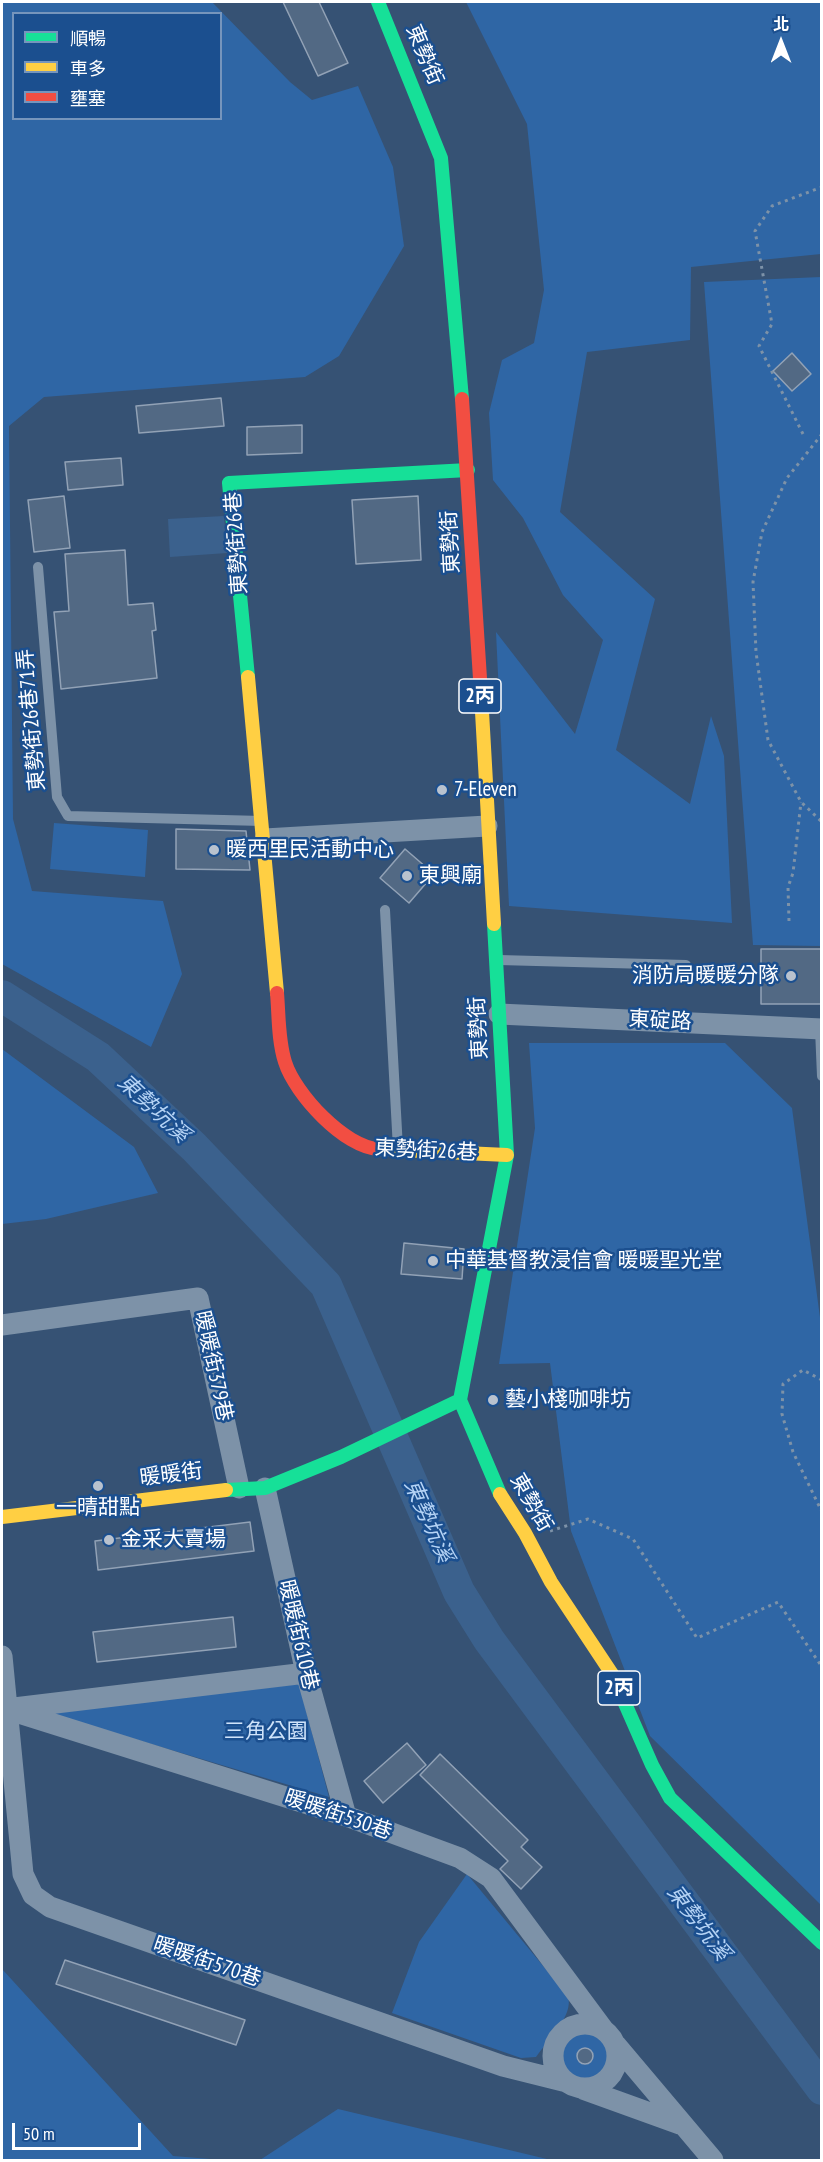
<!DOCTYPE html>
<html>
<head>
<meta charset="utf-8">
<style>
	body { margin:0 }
	#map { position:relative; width:823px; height:2162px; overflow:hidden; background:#365274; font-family:"PT Sans Narrow","Noto Sans TC",sans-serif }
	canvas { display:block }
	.frame { position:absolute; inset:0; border:3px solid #fff; pointer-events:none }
	.legend { position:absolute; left:12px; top:12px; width:210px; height:108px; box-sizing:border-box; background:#1b4f8f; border:2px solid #7695bc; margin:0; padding:8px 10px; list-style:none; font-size:18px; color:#fff }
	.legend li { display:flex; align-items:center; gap:12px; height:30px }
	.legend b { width:30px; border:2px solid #7695bc }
	.north { position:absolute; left:751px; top:12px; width:60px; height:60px; -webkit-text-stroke:4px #1b4f8f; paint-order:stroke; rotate:0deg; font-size:16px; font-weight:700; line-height:24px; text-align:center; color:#fff }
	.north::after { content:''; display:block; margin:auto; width:21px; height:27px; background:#fff; clip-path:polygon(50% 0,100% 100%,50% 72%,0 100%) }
	.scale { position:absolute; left:12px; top:2123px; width:129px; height:27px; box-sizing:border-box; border:3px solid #fff; border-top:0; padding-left:8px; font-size:18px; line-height:21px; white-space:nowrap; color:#fff; -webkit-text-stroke:4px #1b4f8f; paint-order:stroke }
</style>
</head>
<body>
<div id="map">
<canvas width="823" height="2162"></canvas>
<div class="frame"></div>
<ul class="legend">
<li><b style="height:8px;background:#16e098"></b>順暢</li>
<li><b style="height:8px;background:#ffcf43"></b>車多</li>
<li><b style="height:8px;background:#f24e42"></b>壅塞</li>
</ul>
<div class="north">北</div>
<div class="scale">50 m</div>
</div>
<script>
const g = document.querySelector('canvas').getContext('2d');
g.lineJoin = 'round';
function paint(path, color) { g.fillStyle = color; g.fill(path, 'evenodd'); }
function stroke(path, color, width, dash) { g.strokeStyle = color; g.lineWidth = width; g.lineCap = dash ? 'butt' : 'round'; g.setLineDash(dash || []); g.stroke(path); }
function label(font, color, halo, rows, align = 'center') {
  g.font = font + ' "PT Sans Narrow","Noto Sans TC",sans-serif'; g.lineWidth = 5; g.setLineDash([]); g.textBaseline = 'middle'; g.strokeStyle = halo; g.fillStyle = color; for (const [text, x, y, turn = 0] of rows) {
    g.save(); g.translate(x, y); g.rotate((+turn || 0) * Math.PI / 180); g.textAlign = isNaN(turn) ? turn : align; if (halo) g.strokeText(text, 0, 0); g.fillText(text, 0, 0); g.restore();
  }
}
const green = new Path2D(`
	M2,2h210l78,80 22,18 46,-14 35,81 11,79 -65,110 -34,21 -261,20 -35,29 4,393 19,72 131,10 19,73 -31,73 -149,-83zM14,14h206v104h-206z
	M466,2h355v252l-130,13 -1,73 -103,12 -27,160 95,87 -39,151 74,54 21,-88 13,40 8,167 -223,-17 -13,-274 79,102 28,-94 -40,-45 -40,-77 -30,-38 -4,-67 13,-53 32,-17 10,-53 -17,-166z
	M821,277v669l-68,-1 -49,-663z
	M54,823l94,7 -3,47 -95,-8z
	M529,1043h196l67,65 29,217v580l-171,-169 -79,-205 -21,-168 -51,1 36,-236z
	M2,1049l132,98 24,46 -112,26 -44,5z
	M299,1684l30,113 -285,-85z
	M467,1874l101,122c6,20 -21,45 -32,61l-15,1 -129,-45 27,-71z
	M2,1969l171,187 50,4h-221z
	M561 2056a24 24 0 1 1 48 0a24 24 0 1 1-48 0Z
	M338,2109l213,51h-291z`);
const water = new Path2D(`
	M224,516l3,37 -57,4 -2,-38z`);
const river = new Path2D(`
	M2,996l96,61 96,90 132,138 133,307 30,48 333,449`);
const building = new Path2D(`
	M283,2h36l29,61 -30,13z
	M792,353l19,21 -19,17 -19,-20z
	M221,398l3,28 -85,7 -3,-27z
	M302,425v28l-55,2v-28z
	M121,458l2,27 -55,5 -3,-28z
	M64,496l6,52 -36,4 -6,-52z
	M418,496l3,64 -65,4 -4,-64z
	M125,550l3,55 25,-2 3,27 -4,1 5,47 -96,11 -7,-77 15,-1 -4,-57z
	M176,829l70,2 4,39 -74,-1z
	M405,849l29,25 -25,29 -29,-25z
	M761,949h61v55h-61z
	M404,1243l60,6 -2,30 -61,-5z
	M250,1522l4,29 -156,19 -3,-29z
	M233,1617l3,30 -139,15 -4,-30z
	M407,1743l19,22 -43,38 -19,-22z
	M440,1754l88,86 -7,7 21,20 -21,22 -21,-20 8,-8 -88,-86z
	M65,1960l180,60 -9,25 -180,-61z
	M577 2056a8 8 0 1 1 16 0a8 8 0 1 1-16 0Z`);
const path = new Path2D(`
	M803,434l-44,-88 13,-22 -17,-93 17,-25 50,-19
	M822,434l-35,44 -25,54 -9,50 3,70 12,88 33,62 21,20
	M789,921l-1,-34 5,-14 8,-71
	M822,1380l-19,-10 -20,14 -1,30 11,38 29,60
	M550,1531l38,-12 45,20 64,99 81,-36 44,65`);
const lane = new Path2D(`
	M38,567l19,230 11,19 194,5
	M385,910l13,239
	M499,960l187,5
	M820,1029l2,47`);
const street = new Path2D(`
	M265,839l222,-13
	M499,1014l323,15
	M2,1325l196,-27 41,190
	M265,1488l41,185 40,143
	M2,1656l21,218 10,21 17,12 453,159 60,15
	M14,1708l292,-35
	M6,1709l340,107 114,42 31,20 112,151
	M553 2056a32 32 0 1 1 64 0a32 32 0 1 1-64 0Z
	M616,2045l97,115
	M583,2089l97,35`);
const fast = new Path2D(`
	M378,2l63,156 21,241
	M248,677l-19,-194 239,-13
	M494,924l13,231 -47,245 40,94
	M226,1490l39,-2 76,-31 119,-57
	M612,1674l40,91 18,33 152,145`);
const slow = new Path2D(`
	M248,677l29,316
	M481,694l13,230
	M379,1149l128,6
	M500,1494l25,39 26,49 61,92
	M2,1517l224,-27`);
const jam = new Path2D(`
	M462,399l19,295
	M277,993c2,23 1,47 8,69 10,32 60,86 94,87`);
const markers = [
	[442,790,6,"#b9c2ce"],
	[214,850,6,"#b9c2ce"],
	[407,876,6,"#b9c2ce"],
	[791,976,6,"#b9c2ce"],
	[433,1261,6,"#b9c2ce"],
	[493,1400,6,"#b9c2ce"],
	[98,1486,6,"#b9c2ce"],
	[109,1540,6,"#b9c2ce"]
];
const shields = [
	[480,696,42],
	[619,1688,42]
];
const shieldNames = [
	["2丙",480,696],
	["2丙",619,1688]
];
const streetNames = [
	["東勢街",424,55,67],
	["東勢街",451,542,-93],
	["東勢街26巷",237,543,-94],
	["東勢街26巷71弄",32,720,-95],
	["東碇路",660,1021,3],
	["東勢街",479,1028,-93],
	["東勢街26巷",426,1151,3],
	["暖暖街379巷",213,1366,78],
	["暖暖街",171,1475,-7],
	["東勢街",531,1503,60],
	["暖暖街610巷",298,1635,77],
	["暖暖街530巷",338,1815,19],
	["暖暖街570巷",207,1962,19]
];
const poiNames = [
	["7-Eleven",454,790],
	["暖西里民活動中心",226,850],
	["東興廟",419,876],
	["消防局暖暖分隊",779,976,"right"],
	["中華基督教浸信會 暖暖聖光堂",445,1261],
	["藝小棧咖啡坊",505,1400],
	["一晴甜點",98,1508,"center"],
	["金采大賣場",121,1540]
];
const parkNames = [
	["三角公園",266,1732]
];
const waterNames = [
	["東勢坑溪",153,1109,43],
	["東勢坑溪",428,1521,66],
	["東勢坑溪",698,1923,53]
];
paint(green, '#2f66a5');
paint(water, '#3b618d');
stroke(river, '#3b618d', 32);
paint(building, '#526984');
stroke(building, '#92a2b6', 1.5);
stroke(path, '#7d92a8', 3, [3, 4.5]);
stroke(lane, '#7d92a8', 10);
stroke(street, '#7d92a8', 21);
stroke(fast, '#16e098', 14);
stroke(slow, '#ffcf43', 14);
stroke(jam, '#f24e42', 14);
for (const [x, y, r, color] of markers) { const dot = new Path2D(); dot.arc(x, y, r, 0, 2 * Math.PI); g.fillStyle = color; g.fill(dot); stroke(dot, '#1b4f8f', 2); }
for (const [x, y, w] of shields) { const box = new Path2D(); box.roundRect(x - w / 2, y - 17, w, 34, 4.5); g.fillStyle = '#1b4f8f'; g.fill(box); stroke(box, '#fff', 1.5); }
label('bold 20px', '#fff', null, shieldNames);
label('21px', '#fff', '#1b4f8f', streetNames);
label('21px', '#fff', '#1b4f8f', poiNames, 'left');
label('21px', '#cfe3fa', '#1b4f8f', parkNames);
label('italic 22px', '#b5d3f5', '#1b4f8f', waterNames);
</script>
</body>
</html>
